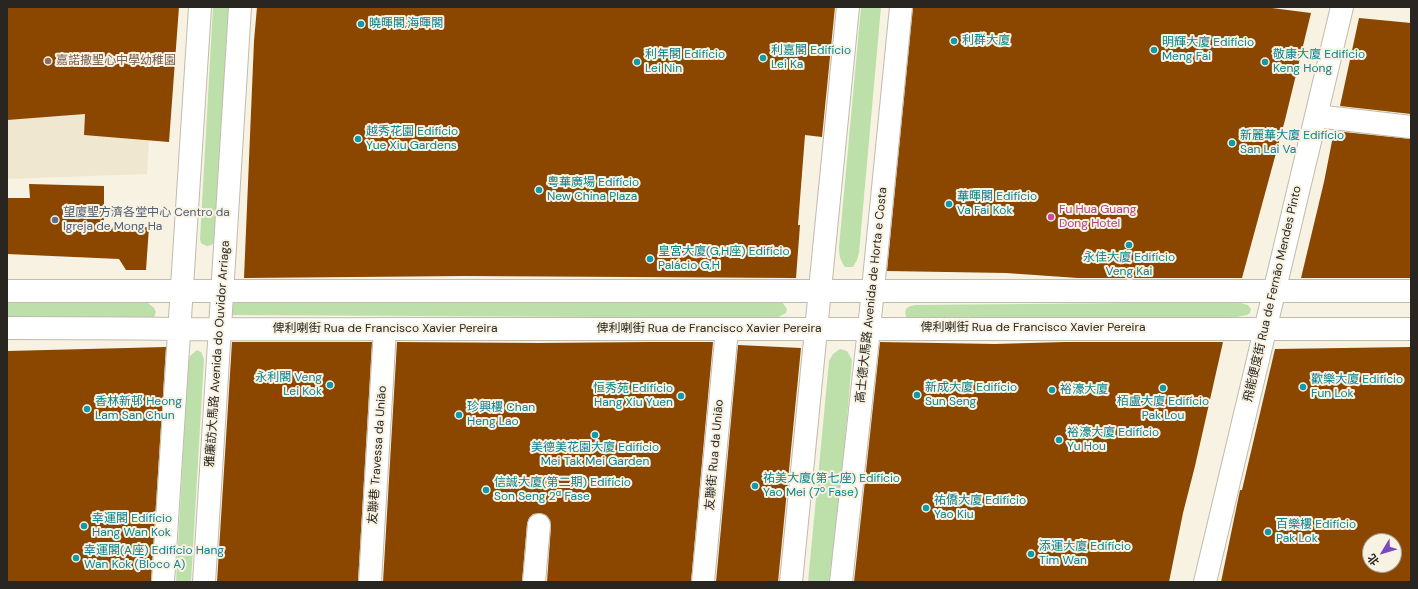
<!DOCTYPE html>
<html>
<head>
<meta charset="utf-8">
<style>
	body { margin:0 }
	#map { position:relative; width:1418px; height:589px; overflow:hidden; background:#f8f2e3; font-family:"DM Sans","Noto Sans SC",sans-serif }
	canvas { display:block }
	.frame { position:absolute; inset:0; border:8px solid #292621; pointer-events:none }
	.north { position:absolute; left:1362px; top:533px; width:40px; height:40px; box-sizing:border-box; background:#f8f2e3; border:1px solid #a5a095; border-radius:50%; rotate:232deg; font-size:11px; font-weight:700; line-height:16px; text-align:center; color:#292621 }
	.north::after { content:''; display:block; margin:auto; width:14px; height:18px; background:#7a49c1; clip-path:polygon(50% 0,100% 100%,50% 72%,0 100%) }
</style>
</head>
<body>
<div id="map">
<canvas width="1418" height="589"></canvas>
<div class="frame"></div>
<div class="north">北</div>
</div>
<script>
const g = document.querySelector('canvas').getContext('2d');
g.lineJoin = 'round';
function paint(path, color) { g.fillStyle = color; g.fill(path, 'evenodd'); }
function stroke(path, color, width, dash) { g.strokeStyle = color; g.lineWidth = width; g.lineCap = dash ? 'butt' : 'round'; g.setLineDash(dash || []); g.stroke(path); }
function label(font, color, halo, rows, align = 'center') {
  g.font = font + ' "DM Sans","Noto Sans SC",sans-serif'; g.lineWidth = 4; g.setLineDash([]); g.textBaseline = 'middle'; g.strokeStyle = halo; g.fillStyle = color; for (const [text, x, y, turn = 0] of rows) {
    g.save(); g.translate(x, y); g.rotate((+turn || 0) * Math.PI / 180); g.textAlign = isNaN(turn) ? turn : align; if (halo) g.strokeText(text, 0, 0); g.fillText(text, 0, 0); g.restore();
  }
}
const built = new Path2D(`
	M7,7h86l-9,128 65,5 -2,34 -140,5z`);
const green = new Path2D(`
	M213,7h16l-14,235c-6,5 -8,5 -14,1l-1,-4z
	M861,7h20l-22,246 -2,7 -4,7h-8c-5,-7 -6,-12 -6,-20z
	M227,301l555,1 5,7 -1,4 -9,5 -543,-3h-6z
	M7,302l141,1 6,5 2,4 -2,5 -3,2h-144z
	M1237,302l11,3 3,4 -1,4 -3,2 -10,2 -315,5 -15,-3c-4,-9 -1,-13 9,-14z
	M840,349l7,2 5,9 -19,222h-25l21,-221 4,-7z
	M197,350l4,2 3,7 -13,223h-15l12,-221 2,-5z`);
const building = new Path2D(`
	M7,7h172l-10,135 -85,-7 1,-21 -78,6z
	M257,7h578l-13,130 -17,-2 -7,90h2l-4,53 -331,-2 -221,2 10,-237z
	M913,7h351l47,6 -26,107 -43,158h-164l-72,-5 -119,-2z
	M1359,18l52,5v91l-71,-8z
	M1334,131l77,8v139h-110l23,-96z
	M29,184l75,2v42l45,-1 -3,43h-20l-7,-11 -112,-5v-56h23z
	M232,342h140l-14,240h-141z
	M397,342l142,1 110,-1h64l-22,240h-144l4,-56 -1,-6 -4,-5 -6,-2 -7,1 -4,4 -2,6 -5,58h-139z
	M880,342l115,2 70,-2h158l-28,124 -12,47 -14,69h-315z
	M738,345l63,3 -23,234h-62z
	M166,347l-15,235h-144v-231z
	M1411,347v235h-190l19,-92h2l33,-141zM1370,541h24v24h-24z`);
const street = new Path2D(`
	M1316,116l95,11
	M370,582l15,-253
	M534,582l5,-57
	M703,582l24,-253
	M1205,582l137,-575`);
const secondary = new Path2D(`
	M7,291h1404
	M7,328c126,0 252,2 378,1h1026
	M163,582l37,-575
	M204,582l36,-575`);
const primary = new Path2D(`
	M791,582l57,-575
	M841,582l28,-253 32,-322`);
const markers = [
	[361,24,4,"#0f9aa8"],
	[954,41,4,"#0f9aa8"],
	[1154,50,4,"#0f9aa8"],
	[763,58,4,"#0f9aa8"],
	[48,61,4,"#8d6e63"],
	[637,62,4,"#0f9aa8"],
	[1265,62,4,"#0f9aa8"],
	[358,139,4,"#0f9aa8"],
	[1232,143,4,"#0f9aa8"],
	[539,190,4,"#0f9aa8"],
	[949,204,4,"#0f9aa8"],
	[1051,217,4,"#d1479c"],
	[55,220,4,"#5c6f8a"],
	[1129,245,4,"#0f9aa8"],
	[650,259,4,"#0f9aa8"],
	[330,385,4,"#0f9aa8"],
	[1303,387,4,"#0f9aa8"],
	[1163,388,4,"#0f9aa8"],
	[1052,390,4,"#0f9aa8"],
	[917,395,4,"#0f9aa8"],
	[681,396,4,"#0f9aa8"],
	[87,409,4,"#0f9aa8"],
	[459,415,4,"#0f9aa8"],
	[595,435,4,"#0f9aa8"],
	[1059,440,4,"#0f9aa8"],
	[755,486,4,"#0f9aa8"],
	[486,490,4,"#0f9aa8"],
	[926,508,4,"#0f9aa8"],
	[84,526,4,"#0f9aa8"],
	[1268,532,4,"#0f9aa8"],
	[1031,554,4,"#0f9aa8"],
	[76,558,4,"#0f9aa8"]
];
const cultureNames = [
	["曉暉閣,海暉閣",369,24],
	["利群大廈",962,41],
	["明輝大廈 Edifício",1162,43],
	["Meng Fai",1162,57],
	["利嘉閣 Edifício",771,51],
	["Lei Ka",771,65],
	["利年閣 Edifício",645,55],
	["Lei Nin",645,69],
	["敬康大廈 Edifício",1273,55],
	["Keng Hong",1273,69],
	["越秀花園 Edifício",366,132],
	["Yue Xiu Gardens",366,146],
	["新麗華大廈 Edifício",1240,136],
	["San Lai Va",1240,150],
	["粵華廣場 Edifício",547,183],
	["New China Plaza",547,197],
	["華暉閣 Edifício",957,197],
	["Va Fai Kok",957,211],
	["皇宮大廈(G,H座) Edifício",658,252],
	["Palácio G,H",658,266],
	["永佳大廈 Edifício",1129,258,"center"],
	["Veng Kai",1129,272,"center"],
	["永利閣 Veng",322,378,"right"],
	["Lei Kok",322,392,"right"],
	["歡樂大廈 Edifício",1311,380],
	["Fun Lok",1311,394],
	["新成大廈 Edifício",925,388],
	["Sun Seng",925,402],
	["恒秀苑 Edifício",673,389,"right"],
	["Hang Xiu Yuen",673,403,"right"],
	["裕濠大廈",1060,390],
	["香林新邨 Heong",95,402],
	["Lam San Chun",95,416],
	["栢盧大廈 Edifício",1163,402,"center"],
	["Pak Lou",1163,416,"center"],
	["珍興樓 Chan",467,408],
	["Heng Lao",467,422],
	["裕濠大廈 Edifício",1067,433],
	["Yu Hou",1067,447],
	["美德美花園大廈 Edifício",595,448,"center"],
	["Mei Tak Mei Garden",595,462,"center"],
	["祐美大廈(第七座) Edifício",763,479],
	["Yao Mei (7º Fase)",763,493],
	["信誠大廈(第二期) Edifício",494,483],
	["Son Seng 2ª Fase",494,497],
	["祐僑大廈 Edifício",934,501],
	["Yao Kiu",934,515],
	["幸運閣 Edifício",92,519],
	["Hang Wan Kok",92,533],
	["百樂樓 Edifício",1276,525],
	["Pak Lok",1276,539],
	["添運大廈 Edifício",1039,547],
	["Tim Wan",1039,561],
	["幸運閣(A座) Edifício Hang",84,551],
	["Wan Kok (Bloco A)",84,565]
];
const educationNames = [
	["嘉諾撒聖心中學幼稚園",56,61]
];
const hotelNames = [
	["Fu Hua Guang",1059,210],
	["Dong Hotel",1059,224]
];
const serviceNames = [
	["望廈聖方濟各堂中心 Centro da",63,213],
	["Igreja de Mong Ha",63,227]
];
const streetNames = [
	["飛能便度街 Rua de Fernão Mendes Pinto",1273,294,-77],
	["高士德大馬路 Avenida de Horta e Costa",872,295,-84],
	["俾利喇街 Rua de Francisco Xavier Pereira",1033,328],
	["俾利喇街 Rua de Francisco Xavier Pereira",385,329],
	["俾利喇街 Rua de Francisco Xavier Pereira",709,329],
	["雅廉訪大馬路 Avenida do Ouvidor Arriaga",218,354,-86],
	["友聯巷 Travessa da União",378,455,-86],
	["友聯街 Rua da União",715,455,-85]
];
paint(built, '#f0e7d1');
paint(green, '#bde0ab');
paint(building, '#8b4700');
stroke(street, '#c1bbad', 24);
stroke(secondary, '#c1bbad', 24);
stroke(primary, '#c1bbad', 24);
stroke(street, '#fff', 22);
stroke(secondary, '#fff', 22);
stroke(primary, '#fff', 22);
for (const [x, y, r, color] of markers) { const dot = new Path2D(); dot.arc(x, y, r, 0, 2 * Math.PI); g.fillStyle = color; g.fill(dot); stroke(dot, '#f8f2e3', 1.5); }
label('12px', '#0d838f', '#f8f2e3', cultureNames, 'left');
label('12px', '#785e54', '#f8f2e3', educationNames, 'left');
label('12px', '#b23c85', '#f8f2e3', hotelNames, 'left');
label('12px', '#4e5e75', '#f8f2e3', serviceNames, 'left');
label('12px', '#292621', '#f8f2e3', streetNames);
</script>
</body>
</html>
